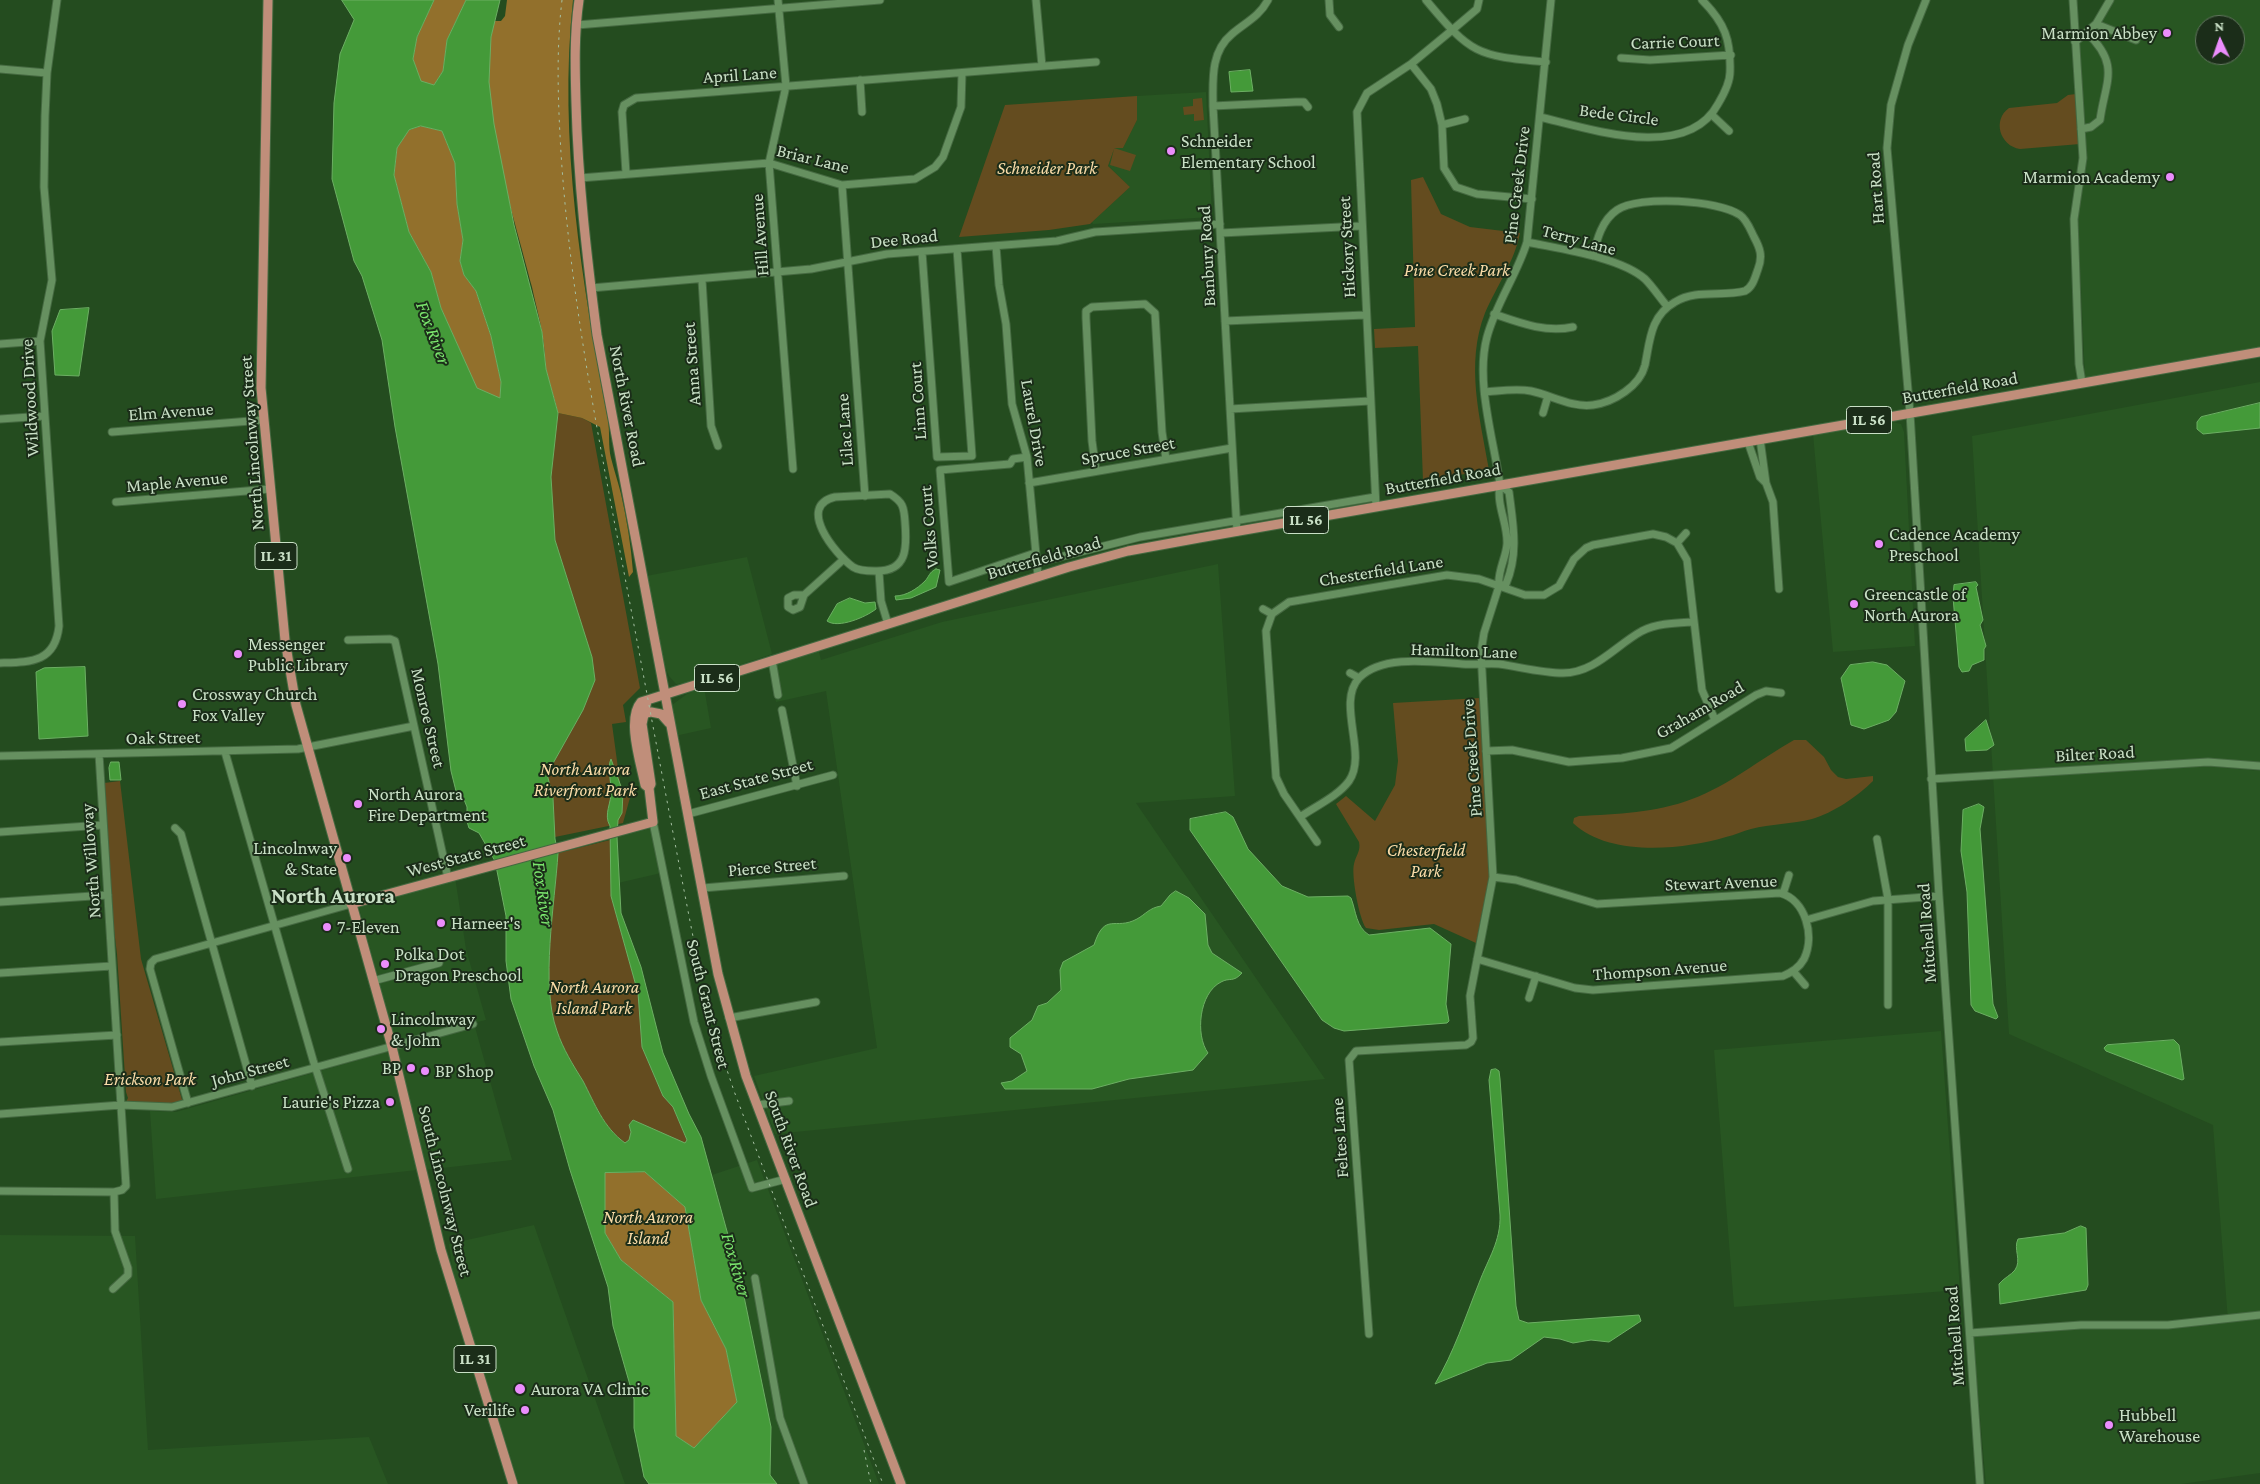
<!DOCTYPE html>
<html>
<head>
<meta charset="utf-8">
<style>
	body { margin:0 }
	#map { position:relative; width:2260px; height:1484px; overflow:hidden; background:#244c1f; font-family:"Crimson Pro",serif }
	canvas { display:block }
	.north { position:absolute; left:2195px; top:15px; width:50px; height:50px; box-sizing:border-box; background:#1b2d19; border:1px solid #61755e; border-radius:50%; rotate:357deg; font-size:14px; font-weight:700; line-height:20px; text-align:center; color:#c9e0c6 }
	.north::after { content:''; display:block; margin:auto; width:18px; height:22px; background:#eb8dfc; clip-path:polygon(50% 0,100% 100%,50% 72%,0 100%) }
</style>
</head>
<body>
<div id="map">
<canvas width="2260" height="1484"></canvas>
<div class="north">N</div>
</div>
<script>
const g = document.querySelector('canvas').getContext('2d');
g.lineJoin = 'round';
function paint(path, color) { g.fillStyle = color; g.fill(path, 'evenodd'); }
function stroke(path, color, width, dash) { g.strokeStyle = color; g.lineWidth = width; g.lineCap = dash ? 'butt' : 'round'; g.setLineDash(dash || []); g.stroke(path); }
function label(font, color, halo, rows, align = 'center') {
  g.font = font + ' "Crimson Pro",serif'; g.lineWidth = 4; g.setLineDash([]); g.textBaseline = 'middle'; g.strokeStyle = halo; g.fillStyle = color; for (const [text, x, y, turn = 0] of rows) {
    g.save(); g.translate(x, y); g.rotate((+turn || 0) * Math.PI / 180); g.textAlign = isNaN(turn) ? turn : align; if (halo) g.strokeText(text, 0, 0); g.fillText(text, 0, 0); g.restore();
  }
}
const built = new Path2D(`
	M2107,0h153v349l-175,29 -7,-159 5,-83 -6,-100 16,-13zM2205,25h30v30h-30z
	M1206,92l6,125 -119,7 -1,-2 38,-35 -22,-21 7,-19 8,1 14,-28v-24z
	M2260,382v382l-44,3 44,4v702l-79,11h-195l-13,-149 112,-8 143,-6 -15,-196 -204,-91 -37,-598z
	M1892,422l9,2 3,8 11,214 -82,6 -20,-218z
	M747,557l25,97 -87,29 -9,1 -7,-8 -6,-14 -17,-86z
	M1218,564l17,232 -99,7 189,276 -550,55 -21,-58 123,-28 -51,-357 -50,11 -8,-37 50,-17 3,12 121,-38z
	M704,687l7,41 -36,8 -3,-31 15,-11z
	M653,828l8,45 -43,10 -1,-46z
	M455,877l11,72 20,71 -91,21 -36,-134z
	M475,1027l37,133 -87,10 -28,-119 3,-4z
	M1941,1031l19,259 -226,17 -20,-257z
	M387,1052l4,8 26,110 -261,29 -6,-88 26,1z
	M757,1160l122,324h-102l-7,-9 1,-48 -30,-145 -29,-107z
	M534,1225l91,259h-106l-65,-206 -5,-34z
	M0,1235l135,1 13,214 221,-13 19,47h-388z`);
const green = new Path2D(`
	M2076,94l4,50 -60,5c-20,-3 -28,-29 -11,-41l48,-5 11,-8z
	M1137,96v24l-14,28h-9l22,7 -6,16 -20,-6 4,-16 -6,17 22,21 -40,37 -41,6 -90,7 46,-132z
	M1202,98l2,22 -10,1v-7l-10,1 -1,-8 10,-1v-7z
	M1423,177l18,37 29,13 50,6c-6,30 -23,52 -35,80 -20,51 -5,105 4,157l-66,11 -5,-135 -43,2 -1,-19 41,-2 -4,-147z
	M558,413l24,5 9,5 49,265 -17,17 3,17 -14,2 8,59 4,9 7,2 -8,29 -68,14 -2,-39 -6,-24 36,-64 12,-30 -3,-23 -37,-117 -4,-63z
	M1480,698l10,164 -1,16 -13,65 -42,-19 -55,6 -13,-2c-7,-9 -15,-54 -12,-64 2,-9 7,-13 5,-22l-23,-38 10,-8 29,25 20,-36 3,-24 -5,-58z
	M1794,740h12l18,17 7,13 7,7 8,2 27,-3v5c-15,15 -40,32 -61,38 -20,5 -41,5 -61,10 -8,2 -16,6 -25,8 -43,13 -118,20 -153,-14l1,-5 5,-2c38,-2 77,-3 113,-17 36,-13 68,-40 102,-59z
	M120,781l21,178 42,144 -21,3 -36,-4 2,-4 -2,-6 -9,-138 -9,-73 -4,-98z
	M610,840l1,56 27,97 4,54 21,49 10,11 14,34 -2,3 -52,-24 -4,5 2,7 -2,8 -4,3c-22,-16 -30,-39 -42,-62 -10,-16 -20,-32 -26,-50 -17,-46 -2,-128 1,-178z`);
const forest = new Path2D(`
	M434,0h32l-19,40 -4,31 -9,14 -13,-3 -8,-23 4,-22z
	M507,0h66c-15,140 9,283 35,420 2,13 0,26 3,38 3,12 7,24 10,36 6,26 10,52 12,78l-4,5 -29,-150 -18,-9 -24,-5c-3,-15 -9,-29 -12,-44 -1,-7 -1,-15 -2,-23 -2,-20 -8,-40 -12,-59 -20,-80 -57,-185 -38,-266h7l4,-5z
	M421,126l21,5 13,32 2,41 6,36 -3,21 4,14 12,16 15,45 10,46 -1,17 -23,-10 -36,-81 -10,-36 -22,-40 -15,-57 3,-27 12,-18z
	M645,1172l40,35 16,93 25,49 11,53 -43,46 -18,-12 -3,-134 -52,-42 -16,-27v-60z`);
const water = new Path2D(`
	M342,0h92l-17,37 -4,22 8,22 13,4 9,-14 4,-31 19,-40h34l-9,37 -2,45 5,42 20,101 28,107 4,37 12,44 -7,64 4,63 37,117 3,23 -12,30 -36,64 6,24 2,41 3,14c-3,50 -18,132 -1,178 6,18 16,34 26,50 12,23 20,46 42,62l4,-3 2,-8 -2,-7 4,-5 52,23 2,-3 -14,-33 -10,-11 -21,-49 -4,-54 -27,-97 -1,-70c-7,-12 2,-23 1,-36 0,-10 -4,-23 0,-31l12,33 -1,21 -4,7 -1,17 4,76 20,54 22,86 26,61 12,23 40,145 30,145 -1,48 7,9h-128l-5,-7 -10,-49v-29l-21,-73 -5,-39 -38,-117 -17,-60 -19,-44 -23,-67 -5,-38v-45l-11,-55 -16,-28 -10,-5 -4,-13h2v-8l-4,-10 -7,-6 -5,-20 -13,-107 -43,-237 -13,-87 -20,-64 -8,-15 -22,-82 2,-76 6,-49 14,-34zM421,126l21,5 13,32 2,41 6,36 -3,21 4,14 12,16 15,45 10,46 -1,16 -23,-10 -36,-80 -10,-36 -22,-40 -15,-57 3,-27 12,-18zM645,1172l40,35 16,93 25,49 11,53 -43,46 -18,-12 -3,-134 -52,-42 -16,-27v-60z
	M1250,70l3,21 -22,1 -2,-20z
	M89,308l-10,68 -24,-1 -3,-44 8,-21z
	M2260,403v25l-57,6 -6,-5v-7l4,-5z
	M936,569l4,1 -4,17 -25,11 -15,2 -1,-4c11,0 22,-7 30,-15 4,-4 4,-9 11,-12z
	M1976,582l2,3 -2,2 7,33 -3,5 6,21 -2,3v11l-12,5 -3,6 -7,1 -3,-5 -6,-70 1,-12z
	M850,598l15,5 10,-1 1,7c-10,8 -38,20 -49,12l10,-17z
	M1873,662l14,3 18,16 -9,31 -7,8 -25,9 -13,-4 -10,-47 9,-13z
	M85,667l3,69 -49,3 -3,-67 8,-4z
	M1986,720l8,25 -7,5 -21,1 -1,-12z
	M111,762h8l2,18h-11l-1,-12z
	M1979,804l5,3 -4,22 13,175 5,13 -2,2 -21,-8 -4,-6 -4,-113 -6,-41 2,-41z
	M1226,812l7,5 15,32 34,37 26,11 40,-1 3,2c5,13 5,29 18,37l61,-7 21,16 -5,60 3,17 -2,2 -103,8 -10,-3 -12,-8 -132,-190v-11z
	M1176,891l13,7 16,16 3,31 4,8 30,20c-9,10 -12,4 -21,9 -22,11 -26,53 -13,71l-15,17 -64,9 -37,10h-87l-4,-6 11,-2 15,-10 -6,-17 -11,-7v-9l22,-18 6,-14 9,-3 14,-13 -1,-20 3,-8 31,-17c11,-34 21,-14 43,-26 9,-5 12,-11 24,-13l9,-11z
	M2174,1040l5,5 5,34 -2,1 -76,-29 -2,-3 3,-3z
	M1496,1069l3,2 1,8 16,227 3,14 9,3 111,-8 2,6 -32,21 -18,-2 -18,3 -13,-4 -16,-2 -33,23 -24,3 -52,21c19,-32 30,-66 44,-101 9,-24 22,-42 21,-68l-11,-135 2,-10z
	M2081,1226l5,2 2,57 -2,5 -86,14 -1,-20c5,-6 12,-9 16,-14 7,-10 -2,-21 3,-31l46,-6z`);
const minor = new Path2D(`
	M778,0l8,86 -17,77 24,306
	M1036,0l6,66
	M1329,0l1,15 9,12
	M1426,0c45,54 50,56 120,62
	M1926,0l-18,45 -17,60 -4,43 23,265 29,483 41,588
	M2073,0l10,158 -9,61 5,145 3,19
	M2096,24l40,16
	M577,25l303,-25
	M2075,42l21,-18 14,-24
	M1621,58l29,2 81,-5
	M1411,64l20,25 6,15 5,21 2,43 12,19 21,7 55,5
	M0,69l47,4
	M860,80l2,32
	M1213,106l83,-4h8l4,5
	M1712,115l17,16
	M1540,117c50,12 147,45 178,-13 6,-10 12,-21 12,-32 1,-32 -5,-49 -28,-72
	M1442,125l23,-6
	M2081,129l10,-2 9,-7c5,-38 21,-55 -13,-87
	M626,173l-4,-61 2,-7 12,-7 460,-36
	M580,178l189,-15 73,22 73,-6 20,-12 8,-10 18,-50 1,-34
	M842,185l23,311
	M1221,233l140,-7
	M1527,242c33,7 93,15 118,37 8,8 15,19 22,27
	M996,246l3,39 7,39 6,80 15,53 11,119
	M922,252l15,205 35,-1 -15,-207
	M702,280l9,146 7,20
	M591,288l220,-19 76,-15 170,-13 38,-9 125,-8
	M1494,314c26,9 52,19 79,13
	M1225,321l140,-6
	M0,344l40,-3
	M1485,392c15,-1 31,-4 46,-1 20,4 41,17 62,14 21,-3 47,-19 52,-40 5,-24 5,-49 30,-63 21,-13 47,-5 70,-11 8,-4 10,-14 13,-22 5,-13 2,-21 -4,-32 -4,-8 -7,-17 -14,-22 -22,-15 -101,-20 -123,-5 -15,10 -20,29 -24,46
	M1230,409l140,-8
	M1543,413l5,-17
	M0,419l45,-3
	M112,432l151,-12
	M1760,439l6,44
	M1748,442l12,35 6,6 7,19 6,87
	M1027,457l-14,2 -3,5 -70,6 9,112 86,-29
	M1096,471l-4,-30 -6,-123v-7l6,-4 53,-3 10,9 7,119 4,27
	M1029,483l203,-35
	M890,494c13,8 14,13 15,28 2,25 3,50 -30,49 -7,0 -16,0 -22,-4 -18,-13 -57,-61 -18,-70z
	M116,502l154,-13
	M1376,507l-19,-395 10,-19 44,-29 40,-33 26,-22 2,-9
	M1237,532l-24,-426c0,-25 -3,-54 19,-72 14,-12 27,-17 36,-34
	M1677,543l9,-10
	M1036,563l104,-26 235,-40
	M879,572l2,29 7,23
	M1499,586l7,-2c13,-31 7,-60 3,-92l-9,-7
	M804,595l-4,12 -7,3 -5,-3v-9l6,-3h10l40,-36
	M1263,609l9,5
	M348,640l42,-1 5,2 53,237
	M772,660l6,35
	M0,663c30,-1 55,0 59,-37l-19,-285 12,-61 -8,-93 1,-71 2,-43 10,-73
	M1350,673l9,5
	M782,710l15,76
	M1486,751l26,-1 57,12 53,-4 49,-10 85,-53 10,-4 15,2
	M225,752l88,308 35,109
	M0,756l298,-7 116,-23
	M1931,779l277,-17 52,4
	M688,814l145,-39
	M1300,817c16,-11 38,-21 49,-36 19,-27 -13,-78 10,-103 23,-24 74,-16 103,-14 12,1 25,-1 37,0 21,3 43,9 64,9 32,0 53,-28 79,-42 16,-8 35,-8 52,-9
	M653,822l41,200 17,54 41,112 34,-9
	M175,828l6,6 71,252
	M0,832l103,-7
	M1877,839l11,60v106
	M1317,842l-33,-48 -8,-17 -10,-146 6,-17 17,-12 158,-27 32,4 46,16h19l15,-9 15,-27 12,-11 7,-3 60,-11 13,3 11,6 10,17 15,130 13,30
	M703,888l141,-12
	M1783,894l6,-19
	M0,902l108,-7
	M1806,920l67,-19 66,-5
	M1477,959l98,29 18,2 190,-14c9,-4 16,-8 21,-17 11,-23 2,-59 -24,-66l-183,11 -81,-24 -23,-3
	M1793,971l12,14
	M0,973l112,-7
	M373,981l66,-18
	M1529,998l7,-22
	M729,1018l87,-16
	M0,1042l117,-7
	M188,1103l-38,-134 1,-6 4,-4 196,-55
	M757,1105l32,-4
	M0,1114l121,-9 51,2 301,-83
	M0,1191l114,1 8,-2 4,-4 -27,-432
	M755,1278l25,140 24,66
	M113,1289l15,-14v-7l-13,-37 -1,-39
	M1970,1333l111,-8h87l92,-10
	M1369,1334l-20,-274 7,-9 110,-6 5,-3 2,-4 -3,-42 23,-119 -12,-225 3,-19 15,-47c-2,-14 7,-28 8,-42 1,-20 -11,-39 -7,-59 -6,-45 -25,-103 -13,-148 9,-34 30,-62 40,-95l24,-242`);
const major = new Path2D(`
	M268,0l-7,388 24,252 11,65 96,342 49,203 72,234
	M579,0c-5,34 -4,69 -3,103 2,78 11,155 21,232l121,639 28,102 155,408
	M644,714l7,-2 10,2 8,9
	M649,788l-4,-3c-4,-21 -19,-66 -4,-83l428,-135 59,-16 71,-13 1061,-186
	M351,904l302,-82 -4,-34 2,-4 -9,-60 5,-23`);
const rail = new Path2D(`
	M562,0c-6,51 -4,102 -1,153 8,124 30,245 53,367 29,150 56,301 86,452l14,59 20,60 149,393
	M864,1450l7,34`);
const markers = [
	[2167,33,5,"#eb8dfc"],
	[1171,151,5,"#eb8dfc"],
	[2170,177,5,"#eb8dfc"],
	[1879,544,5,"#eb8dfc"],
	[1854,604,5,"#eb8dfc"],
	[238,654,5,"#eb8dfc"],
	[182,704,5,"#eb8dfc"],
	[358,804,5,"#eb8dfc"],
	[347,858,5,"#eb8dfc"],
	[441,923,5,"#eb8dfc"],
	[327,927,5,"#eb8dfc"],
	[385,964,5,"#eb8dfc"],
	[381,1029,5,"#eb8dfc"],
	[411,1068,5,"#eb8dfc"],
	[425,1071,5,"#eb8dfc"],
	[390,1102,5,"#eb8dfc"],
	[520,1389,6,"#eb8dfc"],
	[525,1410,5,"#eb8dfc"],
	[2109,1425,5,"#eb8dfc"]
];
const shields = [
	[1869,420,45],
	[1306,520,45],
	[276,556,42],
	[717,678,45],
	[475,1359,42]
];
const shieldNames = [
	["IL 56",1869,420],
	["IL 56",1306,520],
	["IL 31",276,556],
	["IL 56",717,678],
	["IL 31",475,1359]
];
const poiNames = [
	["Marmion Abbey",2157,33,"right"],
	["Schneider",1181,141],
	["Elementary School",1181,162],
	["Marmion Academy",2160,177,"right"],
	["Cadence Academy",1889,534],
	["Preschool",1889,555],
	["Greencastle of",1864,594],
	["North Aurora",1864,615],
	["Messenger",248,644],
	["Public Library",248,665],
	["Crossway Church",192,694],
	["Fox Valley",192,715],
	["North Aurora",368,794],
	["Fire Department",368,815],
	["Lincolnway",337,848,"right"],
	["& State",337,869,"right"],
	["Harneer's",451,923],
	["7-Eleven",337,927],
	["Polka Dot",395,954],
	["Dragon Preschool",395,975],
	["Lincolnway",391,1019],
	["& John",391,1040],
	["BP",401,1068,"right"],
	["BP Shop",435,1071],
	["Laurie's Pizza",380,1102,"right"],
	["Aurora VA Clinic",531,1389],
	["Verilife",515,1410,"right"],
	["Hubbell",2119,1415],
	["Warehouse",2119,1436]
];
const streetNames = [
	["Carrie Court",1675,42,-2],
	["April Lane",740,75,-4],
	["Bede Circle",1619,115,7],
	["Briar Lane",813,159,14],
	["Pine Creek Drive",1517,185,-83],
	["Hart Road",1876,188,-94],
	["Hill Avenue",760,235,-94],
	["Dee Road",904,239,-6],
	["Terry Lane",1579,240,15],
	["Hickory Street",1347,247,-93],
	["Banbury Road",1207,256,-93],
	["Anna Street",692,364,-94],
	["Butterfield Road",1960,388,-10],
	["Wildwood Drive",30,398,-93],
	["Linn Court",918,401,-94],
	["North River Road",627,406,79],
	["Elm Avenue",171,412,-4],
	["Laurel Drive",1034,423,80],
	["Lilac Lane",845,430,-94],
	["North Lincolnway Street",252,443,-94],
	["Spruce Street",1128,451,-10],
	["Butterfield Road",1443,479,-10],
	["Maple Avenue",177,482,-5],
	["Volks Court",929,527,-95],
	["Butterfield Road",1044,558,-16],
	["Chesterfield Lane",1381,571,-9],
	["Hamilton Lane",1464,651,2],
	["Graham Road",1700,710,-30],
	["Monroe Street",428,718,77],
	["Oak Street",163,738,-1],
	["Bilter Road",2095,754,-3],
	["Pine Creek Drive",1472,758,-94],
	["East State Street",756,779,-15],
	["West State Street",466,856,-15],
	["North Willoway",91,861,-94],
	["Pierce Street",772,867,-5],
	["Stewart Avenue",1721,883,-2],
	["Mitchell Road",1927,933,-94],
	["Thompson Avenue",1660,970,-4],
	["South Grant Street",708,1004,76],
	["John Street",250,1071,-15],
	["Feltes Lane",1340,1138,-94],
	["South River Road",791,1149,70],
	["South Lincolnway Street",445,1191,76],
	["Mitchell Road",1955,1336,-94]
];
const parkNames = [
	["Schneider Park",1047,168],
	["Pine Creek Park",1457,270],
	["North Aurora",585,769],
	["Riverfront Park",585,790],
	["Chesterfield",1426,850],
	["Park",1426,871],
	["North Aurora",594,987],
	["Island Park",594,1008],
	["Erickson Park",150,1079],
	["North Aurora",648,1217],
	["Island",648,1238]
];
const waterNames = [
	["Fox River",433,333,69],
	["Fox River",543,894,82],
	["Fox River",736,1265,74]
];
const districtNames = [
	["North Aurora",333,896]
];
paint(built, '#285622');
paint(green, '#644c1f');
paint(forest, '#92702c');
paint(water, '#449a39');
stroke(water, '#6caf63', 1);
stroke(minor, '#456941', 9);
stroke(major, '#456941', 11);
stroke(minor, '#669060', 7);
stroke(major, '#c08e7a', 9);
stroke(rail, '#a5c0a2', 1, [2.5, 5]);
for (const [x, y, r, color] of markers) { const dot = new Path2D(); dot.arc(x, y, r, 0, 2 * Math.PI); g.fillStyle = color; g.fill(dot); stroke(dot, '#1b2d19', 2); }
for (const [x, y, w] of shields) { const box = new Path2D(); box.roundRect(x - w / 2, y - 13.5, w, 27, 4); g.fillStyle = '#1b2d19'; g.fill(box); stroke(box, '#c9e0c6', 1); }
label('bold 16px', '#c9e0c6', null, shieldNames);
label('18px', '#c9e0c6', '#1b2d19', poiNames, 'left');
label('18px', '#c9e0c6', '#1b2d19', streetNames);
label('italic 18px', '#fadca8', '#1b2d19', parkNames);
label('italic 19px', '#7be66d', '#1b2d19', waterNames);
label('bold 22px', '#c9e0c6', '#1b2d19', districtNames);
</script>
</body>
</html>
